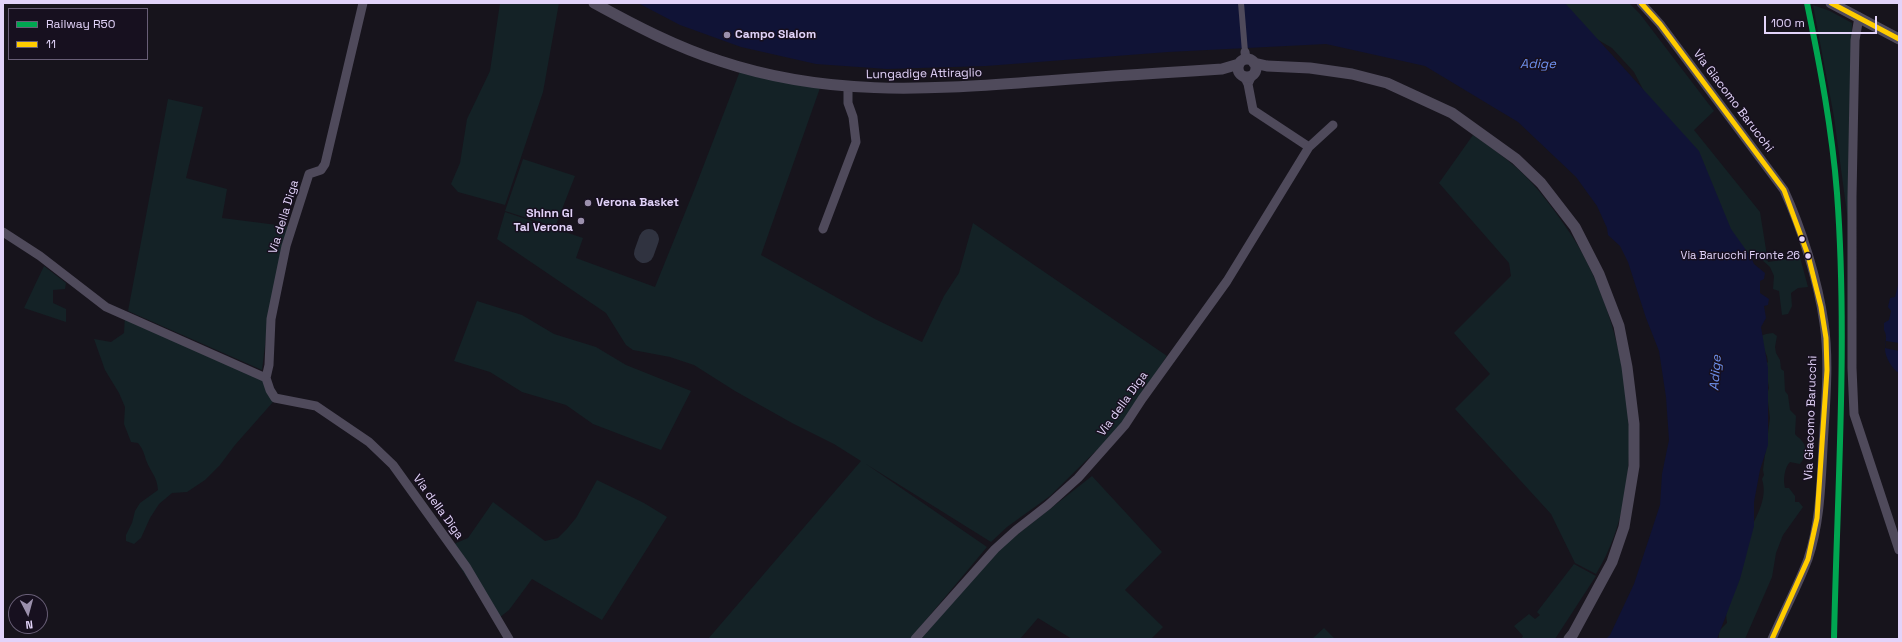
<!DOCTYPE html>
<html>
<head>
<meta charset="utf-8">
<style>
	body { margin:0 }
	#map { position:relative; width:1902px; height:642px; overflow:hidden; background:#17141c; font-family:"Space Grotesk",sans-serif }
	canvas { display:block }
	.frame { position:absolute; inset:0; border:4px solid #e2d3f9; pointer-events:none }
	.legend { position:absolute; left:8px; top:8px; width:140px; height:52px; box-sizing:border-box; background:#17101f; border:1px solid #685e76; margin:0; padding:5px 7px; list-style:none; font-size:12px; color:#e2d3f9 }
	.legend li { display:flex; align-items:center; gap:8px; height:20px }
	.legend b { width:20px; border:1px solid #685e76 }
	.north { position:absolute; left:8px; top:594px; width:40px; height:40px; box-sizing:border-box; background:#17101f; border:1px solid #685e76; border-radius:50%; rotate:174deg; font-size:11px; font-weight:700; line-height:16px; text-align:center; color:#e2d3f9 }
	.north::after { content:''; display:block; margin:auto; width:14px; height:18px; background:#9b90ac; clip-path:polygon(50% 0,100% 100%,50% 72%,0 100%) }
	.scale { position:absolute; left:1764px; top:16px; width:113px; height:18px; box-sizing:border-box; border:2px solid #e2d3f9; border-top:0; padding-left:5px; font-size:12px; line-height:14px; white-space:nowrap; color:#e2d3f9; -webkit-text-stroke:3px #17101f; paint-order:stroke }
</style>
</head>
<body>
<div id="map">
<canvas width="1902" height="642"></canvas>
<div class="frame"></div>
<ul class="legend">
<li><b style="height:5px;background:#00a651"></b>Railway R50</li>
<li><b style="height:5px;background:#fc0"></b>11</li>
</ul>
<div class="north">N</div>
<div class="scale">100 m</div>
</div>
<script>
const g = document.querySelector('canvas').getContext('2d');
g.lineJoin = 'round';
function paint(path, color) { g.fillStyle = color; g.fill(path, 'evenodd'); }
function stroke(path, color, width, dash) { g.strokeStyle = color; g.lineWidth = width; g.lineCap = dash ? 'butt' : 'round'; g.setLineDash(dash || []); g.stroke(path); }
function label(font, color, halo, rows, align = 'center') {
  g.font = font + ' "Space Grotesk",sans-serif'; g.lineWidth = 3; g.setLineDash([]); g.textBaseline = 'middle'; g.strokeStyle = halo; g.fillStyle = color; for (const [text, x, y, turn = 0] of rows) {
    g.save(); g.translate(x, y); g.rotate((+turn || 0) * Math.PI / 180); g.textAlign = isNaN(turn) ? turn : align; if (halo) g.strokeText(text, 0, 0); g.fillText(text, 0, 0); g.restore();
  }
}
const green = new Path2D(`
	M500,3h59l-16,89 -38,113 -47,-13 -7,-8 9,-21 7,-44 23,-48z
	M1535,3h94l11,11 74,97 -20,19 66,82 8,50 32,-5 8,30 -10,1 -7,5 1,13 -4,8 -6,1 -3,-24 -6,-2 1,-13 -4,-9 -9,-8 -9,-3 -21,-17 -79,-132 -18,-35 -22,-24z
	M1813,5l17,6 22,12 -4,198 -14,-104z
	M740,71l80,17 -59,167 114,64 47,23 22,-46 15,-23 14,-50 194,133 -45,67 -10,12 -62,61 -43,31 -16,15 -125,-78 121,83 -77,92h-202l153,-178 -27,-17 -42,-21 -57,-32 -41,-26 -24,-8 -37,-7 -7,-5 -20,-32 -109,-74 8,-27 78,26 -7,20 79,29 40,-99z
	M168,99l35,8 -17,71 41,11 -5,29 71,9 -24,86 -7,57 -134,-59z
	M1473,135c15,10 30,21 44,33 21,19 39,44 55,68 57,89 83,244 24,338l-21,-11 -24,-49 -96,-105 35,-35 -36,-41 57,-57 -2,-13 -70,-80z
	M523,159l52,17 -20,51 -50,-16z
	M44,266l22,17 -1,6 -12,1v13l13,6v13l-42,-14z
	M477,301l45,14 32,19 42,13 30,18 65,26 -30,59 -68,-26 -27,-19 -44,-13 -32,-20 -36,-11z
	M125,316l141,64 7,22 -38,43 -15,20 -15,15 -18,12 -15,1 -13,11 -9,14 -9,20 -7,6 -8,-3v-6l6,-12 3,-12 5,-8 18,-13c-1,-14 -7,-17 -12,-30 -2,-7 -3,-11 -8,-17l-7,-1 -7,-18 1,-17 -6,-14 -14,-23 -11,-31 17,3 13,-9z
	M1773,333l4,3 -2,11 1,6 4,7 1,9 3,2 1,20 3,4 2,15 6,6 -1,18c2,3 5,4 7,7 6,6 3,18 -2,23l-10,-2c-6,6 -7,19 -5,26h4l6,8v6h4l4,5 -20,28 -7,18 -4,24 -27,62h-26v-8l8,-8 -1,-9c7,-25 12,-50 20,-74 7,-20 23,-39 16,-61l2,-4 -1,-5 7,-52 -2,-16 -2,-4 3,-10 -4,-24 3,-2 -1,-6 -9,-19 8,-3z
	M1092,476l70,76 -37,38 38,37 -12,12h-79l-34,-21 -18,21h-99l74,-87z
	M597,480l47,23 23,14 -65,103 -70,-41 -23,31 -14,11 -48,-74 21,-9 25,-36 52,39 13,-3 8,-8 10,-12z
	M1574,564l22,12 -41,63h-34l2,-3 -9,-10 15,-12 6,5 5,-4 -3,-3z
	M1324,628l11,11h-23z`);
const water = new Path2D(`
	M638,3h927l134,148 32,78 20,28 3,7 11,9 -1,6 -4,2v12l9,6 -1,6 -4,1 2,12 -5,9 7,41v77l-8,25 -6,32v24l-14,53 -23,60h-111l4,-4 24,-51 26,-79 2,-31 7,-34 -3,-43 -7,-46 -13,-33 -18,-56 -8,-16 -12,-11 -1,-7 -10,-22 -21,-29 -58,-55 -93,-56 -99,-22 -158,8 -182,14 -99,3 -71,-5 -75,-17 -61,-22z
	M1898,285l1,1v87c-7,-4 -14,-16 -14,-24 0,-7 3,-12 -1,-19v-7l5,-3 2,-9 -3,-4 2,-9 5,-1z`);
const pier = new Path2D(`
	M1886,341l13,2v8l-14,-3z`);
const taxiway = new Path2D(`
	M644,253l5,-14`);
const pedestrian = new Path2D(`
	M1241,3l4,49`);
const minor = new Path2D(`
	M1641,3l19,21 124,166c18,39 34,91 40,133 6,41 1,84 -1,125 -2,36 -3,76 -15,111 -10,27 -25,54 -36,80
	M1859,17l-4,23 -3,157v171l2,46 45,136
	M1245,52l1,7
	M1248,84l4,-9
	M1309,147l24,-22
	M823,229l33,-87 -3,-25 -5,-14v-16
	M3,232l37,24 66,51 160,71 4,12 5,8 41,8 53,36 24,23 74,103 42,71
	M266,378l3,-13 2,-46 15,-73 23,-72 12,-4 4,-6 38,-161
	M915,639l80,-90 21,-19 32,-25 30,-27 47,-53 17,-26 85,-118 82,-134 -56,-37 -5,-26 -4,-8`);
const tertiary = new Path2D(`
	M594,3c40,22 82,44 126,58 105,35 203,29 311,21 64,-5 127,-9 191,-13l17,-5
	M1831,3l68,36
	M1238 68a9 9 0 1 1 18 0a9 9 0 1 1-18 0Z
	M1254,63l13,3 43,2 42,6 35,9 65,30 64,46 25,24 34,44 24,47 20,52 8,41 7,57v42l-10,61 -12,35 -39,72 -4,5`);
const bus1 = new Path2D(`
	M1641,3l19,21 124,166 24,65 13,52 5,31 1,32 -10,148 -9,41 -36,80
	M1831,3l68,36`);
const rail1 = new Path2D(`
	M1807,3c13,63 25,126 30,190 11,148 0,298 -3,446`);
const markers = [
	[727,35,4,"#9b90ac"],
	[588,203,4,"#9b90ac"],
	[581,221,4,"#9b90ac"],
	[1802,239,3.5,"#e2d3f9"],
	[1808,256,3.5,"#e2d3f9"]
];
const busNames = [
	["Via Barucchi Fronte 26",1800,256]
];
const poiNames = [
	["Campo Slalom",735,35],
	["Verona Basket",596,203],
	["Shinn Gi",573,214,"right"],
	["Tai Verona",573,228,"right"]
];
const streetNames = [
	["Lungadige Attiraglio",924,74,-1],
	["Via Giacomo Barucchi",1733,101,53],
	["Via della Diga",284,217,-73],
	["Via della Diga",1123,404,-54],
	["Via Giacomo Barucchi",1811,418,-88],
	["Via della Diga",438,507,54]
];
const waterNames = [
	["Adige",1538,64],
	["Adige",1716,373,-86]
];
paint(green, '#142226');
paint(water, '#101336');
paint(pier, '#17141c');
stroke(taxiway, '#303340', 20);
stroke(pedestrian, '#4f4a5b', 6);
stroke(minor, '#4f4a5b', 9);
stroke(tertiary, '#4f4a5b', 11);
stroke(bus1, '#fc0', 5);
stroke(rail1, '#00a651', 6);
for (const [x, y, r, color] of markers) { const dot = new Path2D(); dot.arc(x, y, r, 0, 2 * Math.PI); g.fillStyle = color; g.fill(dot); stroke(dot, '#17101f', 1.5); }
label('11px', '#e2d3f9', '#17101f', busNames, 'right');
label('bold 12px', '#e2d3f9', '#17101f', poiNames, 'left');
label('12px', '#e2d3f9', '#17101f', streetNames);
label('italic 13px', '#6e90ed', '#17101f', waterNames);
</script>
</body>
</html>
